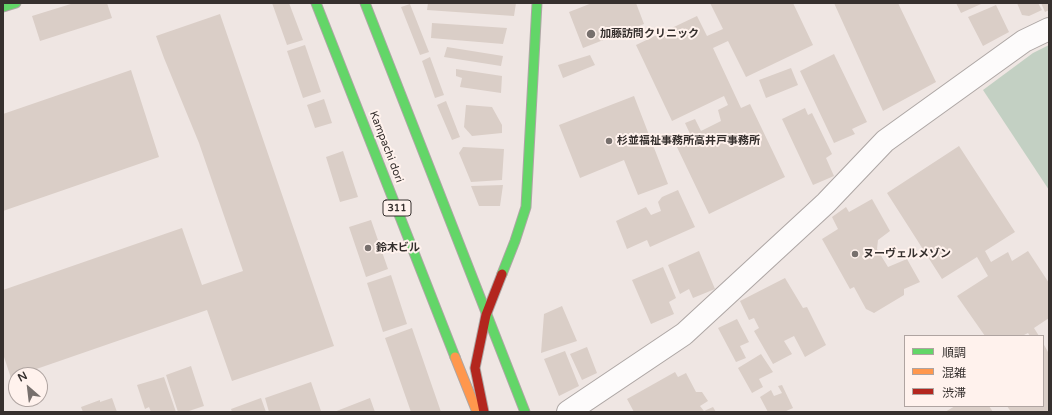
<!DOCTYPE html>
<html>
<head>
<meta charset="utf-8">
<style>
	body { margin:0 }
	#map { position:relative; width:1052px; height:415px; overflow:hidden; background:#efe6e3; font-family:"Varela Round","Noto Sans JP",sans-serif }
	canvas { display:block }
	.frame { position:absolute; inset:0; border:4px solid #36302e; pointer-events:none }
	.legend { position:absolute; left:904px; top:335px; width:140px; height:72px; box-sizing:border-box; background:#fff2ed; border:1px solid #afa4a1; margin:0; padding:5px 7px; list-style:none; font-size:12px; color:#36302e }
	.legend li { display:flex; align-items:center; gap:8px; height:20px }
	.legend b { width:20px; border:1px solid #afa4a1 }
	.north { position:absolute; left:8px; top:367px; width:40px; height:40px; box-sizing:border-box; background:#fff2ed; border:1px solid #afa4a1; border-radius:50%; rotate:332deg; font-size:11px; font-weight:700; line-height:16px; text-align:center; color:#36302e }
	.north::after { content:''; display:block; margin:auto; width:14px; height:18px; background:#77706d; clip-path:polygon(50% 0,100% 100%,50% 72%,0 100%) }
</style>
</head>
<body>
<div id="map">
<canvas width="1052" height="415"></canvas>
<div class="frame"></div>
<ul class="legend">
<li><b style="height:5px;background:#63d668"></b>順調</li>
<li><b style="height:5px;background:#ff974d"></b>混雑</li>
<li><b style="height:5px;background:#b3261e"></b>渋滞</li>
</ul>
<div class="north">N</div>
</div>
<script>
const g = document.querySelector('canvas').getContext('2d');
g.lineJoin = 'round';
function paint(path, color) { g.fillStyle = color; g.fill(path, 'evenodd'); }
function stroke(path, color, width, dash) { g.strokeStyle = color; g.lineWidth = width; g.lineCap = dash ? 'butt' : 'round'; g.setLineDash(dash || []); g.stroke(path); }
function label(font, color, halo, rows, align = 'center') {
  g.font = font + ' "Varela Round","Noto Sans JP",sans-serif'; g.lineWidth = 4; g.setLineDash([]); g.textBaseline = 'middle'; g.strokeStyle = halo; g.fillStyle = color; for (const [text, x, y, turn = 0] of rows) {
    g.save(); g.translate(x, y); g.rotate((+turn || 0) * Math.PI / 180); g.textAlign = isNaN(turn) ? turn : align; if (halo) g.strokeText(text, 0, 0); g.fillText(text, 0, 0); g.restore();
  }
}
const green = new Path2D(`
	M1049,45v145l-66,-100 50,-37z`);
const building = new Path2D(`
	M74,3h33l5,15 -72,23 -8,-25z
	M272,3h17l14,37 -16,5z
	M428,3h88l-2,13 -87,-6z
	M592,3h44l8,21 -61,24 -14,-36z
	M710,3h83l20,42 -67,32 -18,-36 -15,7 28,60 9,-4 35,73 -76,37 -34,-71 16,-7 -6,-13 10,-4 6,12 20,-10 -3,-11 10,-5 -4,-9 -52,25 -36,-76 61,-29 10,20 16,-7z
	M834,3h64l38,79 -53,29z
	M956,3h24l1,1 -20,9z
	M1017,3h21l4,7 -13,6 -7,-1z
	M1041,3h8v7l-4,2z
	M410,4l19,48 -9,3 -19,-48z
	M996,5l13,27 -26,14 -15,-29z
	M220,14l114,332 -102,35 -25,-71 -188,65h-3l-5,3 -8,-24v-64l179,-62 20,57 41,-14 -44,-128 -35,-85 -8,-22z
	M432,23l75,5 -4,16 -72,-6z
	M305,45l16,47 -18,6 -16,-47z
	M447,47l56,9 -2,10 -57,-9z
	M834,54l33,68 -15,7 3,5 -21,9 -34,-72z
	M590,55l5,10 -32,13 -5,-13z
	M430,57l14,38 -9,3 -13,-37z
	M791,68l7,17 -32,13 -7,-18z
	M456,69l46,7 -1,17 -41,-6 2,-9 -6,-2z
	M131,70l28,87 -156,54v-97z
	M634,96l34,88 -30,11 -14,-35 -44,18 -21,-53z
	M324,99l8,24 -17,5 -8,-23z
	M446,101l14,36 -8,3 -15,-35z
	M466,105l26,2 10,18v8l-30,3 -8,-9z
	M805,108l3,7 4,-2 20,41 -6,4 8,18 -21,9 -31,-66z
	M959,146l56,86 -30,19 6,11 17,-10 4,9 16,-10 21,32v35l-15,10 5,8h-9l-2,-3 -6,3h-37l-28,-40 31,-20 -11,-19 -35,22 -55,-86z
	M463,147l41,2 -2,31 -31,2 -12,-29z
	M343,151l15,46 -18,5 -14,-45z
	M503,185l-3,21h-21l-8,-20z
	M678,190l17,37 -45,20 -3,-7 -20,9 -11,-28 30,-14 5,8 10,-4 -3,-9 4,-5z
	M872,199l18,32 -12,9 -1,9 11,18 19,-8 13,23 -16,7v6l-30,18 -8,-4 -12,-22 -4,2 -28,-50 16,-10 -6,-12 14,-10 3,5z
	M371,220l17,49 -22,8 -17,-50z
	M699,251l16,38 -22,9 -4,-9 -9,5 -12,-29z
	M663,267l13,31 -7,4 5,12 -23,10 -19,-44z
	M391,275l16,49 -24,8 -16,-49z
	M785,278l18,30 4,-1 19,38 -21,12 -11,-21 -10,5 8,13 -19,10 -19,-33 5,-3 -5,-10 -5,2 -9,-19z
	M562,306l15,35 -36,12 3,-39z
	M737,319l12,23 -9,4 6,12 -10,4 -18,-34z
	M412,328l29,84h-30l-26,-74z
	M1043,343l5,9h1v60h-38l-4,-6h36z
	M587,347l10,26 -15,7 -12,-26z
	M565,351l14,35 -20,10 -15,-37z
	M761,354l12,18 -14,7 4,8 -11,6 -14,-25z
	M191,366l13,40 -18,6h-8l-12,-37z
	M675,372l3,5 8,-4 10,19h6l6,9 -8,5 4,5 9,-4 3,5h-82l-7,-13z
	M164,377l12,35h-25l-2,-5 -4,2 -8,-24z
	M311,382l10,29 -52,1 -4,-14z
	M782,385l11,23 -9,4h-16l-8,-15 11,-7 3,6 8,-3 -4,-7z
	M112,398l5,14h-34l-2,-5 19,-7v2z
	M261,398l5,14h-34l-1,-3z
	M370,398l5,14h-41z
	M955,406h34l4,6h-48z`);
const street = new Path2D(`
	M568,412l116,-78 142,-131 59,-62 139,-100 25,-12`);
const fast = new Path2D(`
	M316,3l139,354
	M365,3l160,409
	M3,7l13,-4
	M502,274l13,-33 11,-34 11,-204`);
const slow = new Path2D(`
	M455,357l22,55`);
const jam = new Path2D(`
	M484,412l-9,-44 11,-53 16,-41`);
const markers = [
	[591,34,5,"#77706d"],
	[609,141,4,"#77706d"],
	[368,248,4,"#77706d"],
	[855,254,4,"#77706d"]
];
const shields = [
	[397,208,28]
];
const shieldNames = [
	["311",397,208]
];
const poiNames = [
	["加藤訪問クリニック",600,34],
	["杉並福祉事務所高井戸事務所",617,141],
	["鈴木ビル",376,248],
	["ヌーヴェルメゾン",863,254]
];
const streetNames = [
	["Kampachi dori",386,147,69]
];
paint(green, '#c3d0c3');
paint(building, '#dacec7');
stroke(street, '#ada6a4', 24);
stroke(fast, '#ada6a4', 11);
stroke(slow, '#ada6a4', 11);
stroke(jam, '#ada6a4', 11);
stroke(street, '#fdfbfb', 22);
stroke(fast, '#63d668', 9);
stroke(slow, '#ff974d', 9);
stroke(jam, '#b3261e', 9);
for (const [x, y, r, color] of markers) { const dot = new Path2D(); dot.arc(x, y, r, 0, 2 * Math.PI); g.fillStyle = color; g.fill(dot); stroke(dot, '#fff2ed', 1.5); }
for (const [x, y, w] of shields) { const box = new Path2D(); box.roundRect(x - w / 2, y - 8, w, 16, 3); g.fillStyle = '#fff2ed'; g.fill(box); stroke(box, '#36302e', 1); }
label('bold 10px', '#36302e', null, shieldNames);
label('bold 11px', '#36302e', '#fff2ed', poiNames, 'left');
label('11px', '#36302e', '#fff2ed', streetNames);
</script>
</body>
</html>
